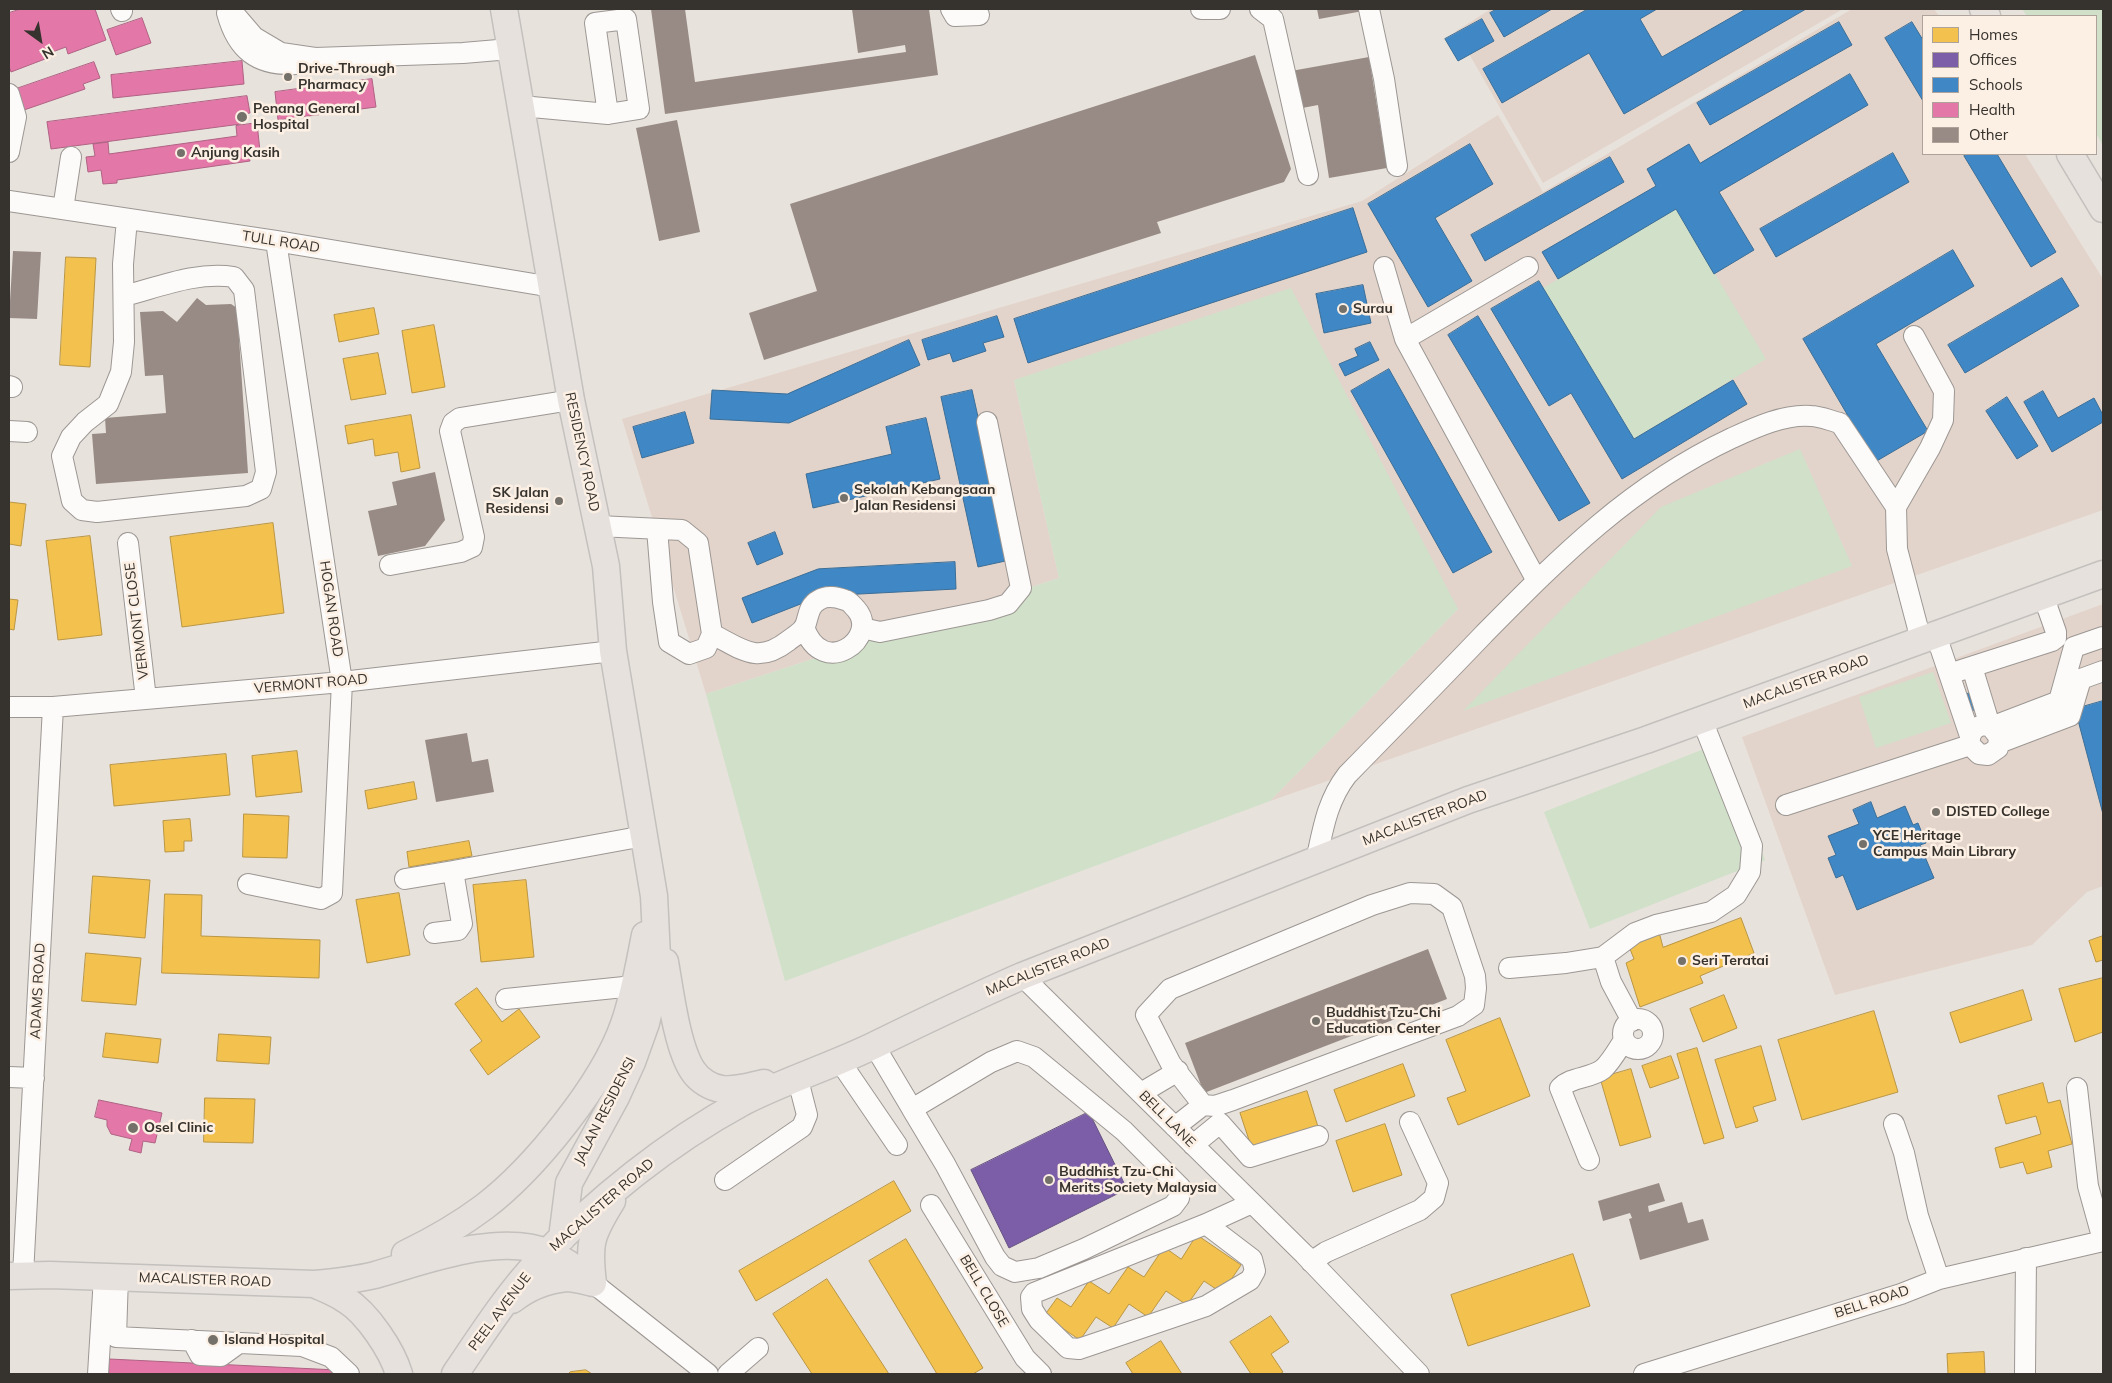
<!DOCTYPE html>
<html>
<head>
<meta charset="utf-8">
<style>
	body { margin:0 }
	#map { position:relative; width:2112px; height:1383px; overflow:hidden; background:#e8e2dc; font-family:Mulish,sans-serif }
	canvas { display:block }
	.frame { position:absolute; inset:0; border:10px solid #36322d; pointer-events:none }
	.legend { position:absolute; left:1922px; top:15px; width:175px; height:140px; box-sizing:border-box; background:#fcefe3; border:1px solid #ada39a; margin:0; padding:6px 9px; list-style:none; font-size:15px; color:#36322d }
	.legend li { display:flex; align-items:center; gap:10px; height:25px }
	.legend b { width:25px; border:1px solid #ada39a }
	.north { position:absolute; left:15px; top:15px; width:50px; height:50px; -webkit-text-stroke:4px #fcefe3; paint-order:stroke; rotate:148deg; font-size:14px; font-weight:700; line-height:20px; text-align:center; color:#36322d }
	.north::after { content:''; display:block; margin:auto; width:18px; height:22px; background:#36322d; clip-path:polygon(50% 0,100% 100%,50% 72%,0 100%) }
</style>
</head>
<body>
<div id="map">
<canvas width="2112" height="1383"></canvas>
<div class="frame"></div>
<ul class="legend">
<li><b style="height:14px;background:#f2c14e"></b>Homes</li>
<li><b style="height:14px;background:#7b5ea7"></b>Offices</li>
<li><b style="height:14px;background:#3f88c5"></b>Schools</li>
<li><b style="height:14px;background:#e377a8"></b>Health</li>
<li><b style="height:14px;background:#988b85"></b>Other</li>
</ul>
<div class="north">N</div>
</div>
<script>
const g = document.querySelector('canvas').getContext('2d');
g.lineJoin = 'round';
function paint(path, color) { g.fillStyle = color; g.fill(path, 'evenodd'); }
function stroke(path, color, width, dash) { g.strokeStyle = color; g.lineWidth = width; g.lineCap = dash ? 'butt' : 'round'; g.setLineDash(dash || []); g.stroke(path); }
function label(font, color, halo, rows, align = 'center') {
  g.font = font + ' Mulish,sans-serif'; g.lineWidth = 5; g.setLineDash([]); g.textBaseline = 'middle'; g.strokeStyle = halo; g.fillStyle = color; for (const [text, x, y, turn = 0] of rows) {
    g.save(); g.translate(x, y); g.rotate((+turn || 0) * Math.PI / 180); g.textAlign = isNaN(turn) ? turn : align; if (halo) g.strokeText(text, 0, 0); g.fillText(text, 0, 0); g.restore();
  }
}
const education = new Path2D(`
	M1491,9h352l-300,174 -87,-152z
	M1852,9h82l5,7h-16v138h102l78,125v231l-833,291 188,-192 -444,-229 45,198 -353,116 -84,-275 740,-218 136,-86 45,77z
	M2103,604v282l-16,6 -55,53 -197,50 -93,-258z`);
const green = new Path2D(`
	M2022,9h81v137l-7,-13v-117h-69z
	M1676,209l90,150 -132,80 -91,-151z
	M1291,288l167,321 -188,192 -485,180 -79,-287 353,-116 -45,-198z
	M1800,449l52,117 -389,145 198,-204z
	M1933,672l18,51 -75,25 -17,-51z
	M1719,743l46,117 -175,69 -46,-117z`);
const homes = new Path2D(`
	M66,257l30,1 -6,109 -30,-2z
	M374,308l5,26 -40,8 -5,-27z
	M434,325l11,62 -33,6 -10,-62z
	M378,353l8,41 -35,6 -8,-41z
	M411,415l9,53 -19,4 -3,-20 -23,4 -2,-17 -25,5 -3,-18z
	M9,502l17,2 -5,42 -12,-2z
	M273,523l11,90 -102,14 -12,-90z
	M90,536l12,99 -44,5 -12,-99z
	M9,599l9,1 -4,30 -5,-1z
	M297,751l5,41 -46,5 -4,-41z
	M226,754l4,41 -116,11 -4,-41z
	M414,782l3,17 -49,10 -3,-18z
	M244,814l45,2 -2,42 -44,-1z
	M190,819l2,22h-8v10l-19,1 -2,-31z
	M469,841l3,15 -63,11 -2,-15z
	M93,876l57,4 -5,58 -56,-5z
	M526,880l8,77 -53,5 -8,-77z
	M399,893l11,62 -43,8 -11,-63z
	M165,894l37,1 -1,41 119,4 -1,38 -157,-5z
	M1741,918l13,35 -54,23 3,7 -63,24 -14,-44 8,-4 -6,-15 31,-12 4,15z
	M2103,936v24l-7,2 -7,-21z
	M86,953l55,5 -5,47 -54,-4z
	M2103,978v54l-28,10 -16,-53z
	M477,988l25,34 17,-13 21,28 -52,38 -18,-25 12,-9 -27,-37z
	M2023,990l9,30 -72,23 -10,-30z
	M1724,995l13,33 -34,14 -13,-33z
	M1874,1011l24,81 -96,28 -24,-80z
	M1500,1018l30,78 -72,29 -11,-27 19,-7 -20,-51z
	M106,1033l55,6 -3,24 -55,-6z
	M219,1034l52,3 -2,27 -52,-3z
	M1761,1046l15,54 -23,7 5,14 -22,7 -21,-68z
	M1697,1048l27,90 -20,6 -27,-90z
	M1671,1056l8,22 -29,10 -8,-22z
	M1403,1064l12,32 -69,26 -12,-32z
	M1631,1069l20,68 -31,9 -20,-68z
	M2043,1083l5,20 12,-3 12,44 -24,7 4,16 -25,7 -4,-12 -23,6 -5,-20 46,-14 -5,-18 -30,8 -8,-28z
	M1307,1091l12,39 -66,22 -13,-39z
	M205,1098l50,1 -2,44 -49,-1z
	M1385,1124l17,51 -49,17 -17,-51z
	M894,1181l17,30 -155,90 -17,-30z
	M1197,1235l44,30 -19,28 -18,-12 -17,24 -21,-14 -18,26 -19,-13 -16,24 -17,-11 -16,23 -36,-24 13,-18 14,9 18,-26 20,13 19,-27 16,10 20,-30 17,12z
	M906,1239l77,129 -10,6h-36l-68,-113z
	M1573,1254l17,52 -122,40 -17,-51z
	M827,1279l62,95h-77l-39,-60z
	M1271,1316l18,26 -18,12 12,18 -3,2h-29l-21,-32z
	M1161,1341l21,33h-49l-7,-11z
	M1984,1352l1,22h-37l-1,-20z
	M586,1370l6,4h-24l2,-2z`);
const offices = new Path2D(`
	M1089,1112l38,77 -118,59 -38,-78z`);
const schools = new Path2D(`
	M1497,9h55l-48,28 -14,-24z
	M1588,9h69l-17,10 22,38 84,-48h60l-182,105 -35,-61 -87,50 -19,-34z
	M1482,19l12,22 -36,20 -13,-22z
	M1839,22l13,23 -142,80 -13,-22z
	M1912,22l11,18v61l-38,-63z
	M1850,74l18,31 -149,87 35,58 -40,24 -38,-65 -118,70 -16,-27 114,-66 -9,-17 42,-25 11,19z
	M1470,144l23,40 -58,34 37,63 -44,26 -60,-103z
	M1893,153l16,29 -133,75 -16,-28z
	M1968,154h29l59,98 -25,15 -67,-111z
	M1610,157l14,25 -139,79 -14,-26z
	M1353,208l14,44 -339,111 -14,-44z
	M1953,250l21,36 -98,58 52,87 -53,31 -72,-123z
	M2062,278l17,28 -114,67 -17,-28z
	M1539,281l95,158 99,-59 14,24 -125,75 -51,-86 -22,13 -58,-97z
	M1363,285l8,38 -47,10 -8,-39z
	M997,316l7,21 -21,6 3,8 -33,11 -3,-9 -22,7 -6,-20z
	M1478,316l112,187 -31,18 -111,-186z
	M909,340l11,25 -131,58 -79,-4 2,-29 75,4z
	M1370,342l9,18 -34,16 -6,-12 19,-8 -3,-7z
	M1389,369l103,183 -39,21 -102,-182z
	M972,390l38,170 -32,7 -37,-170z
	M2043,391l15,27 36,-20 9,17v7l-51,30 -28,-50z
	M2007,397l31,49 -21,13 -31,-48z
	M685,412l9,31 -52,15 -9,-31z
	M926,418l14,61 -127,29 -7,-34 86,-20 -6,-27z
	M775,532l8,22 -26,11 -9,-22z
	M955,562l1,27 -135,7 -69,27 -10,-25 76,-29z
	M1976,691l4,17 -9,3 -4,-17z
	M2103,701v113l-28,-105z
	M1871,802l6,16 28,-12 8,19 5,-2 8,20 -6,2 14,33 -77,32 -14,-35 -7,3 -8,-20 8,-3 -8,-19 31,-12 -6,-14z`);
const health = new Path2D(`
	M21,9h74l11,31 -38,14 -2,-7 -22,8 1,4 -34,13 -2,-6v-53z
	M142,18l9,25 -35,12 -9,-25z
	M242,61l2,23 -131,14 -2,-23z
	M94,62l6,16 -17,6 2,5 -61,21 -8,-21z
	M372,79l4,28 -98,13 -3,-28z
	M247,96l3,17 -11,2 2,9 -190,25 -4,-27z
	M257,123l3,28 -11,2 1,8 -133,19v3l-14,1 -2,-14 -13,2 -2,-15 9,-1 -2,-12 15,-2 1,12 128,-18 -1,-10z
	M99,1100l63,13 -7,30 -12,-2 -2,12 -12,-3 3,-11 -21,-5 -4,-8v-6l-12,-3z
	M109,1359l228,11v4h-228z`);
const building = new Path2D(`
	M651,9h34l10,73 211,-30 -1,-7 -47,8 -6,-44h77l9,66 -273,39z
	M1317,9h46v2l-44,8z
	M1255,55l36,114 -7,13 -127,40 4,11 -397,127 -15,-47 68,-22 -27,-87z
	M1369,57l18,111 -58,10 -11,-73 -21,4 -6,-38z
	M677,120l23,112 -41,9 -23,-113z
	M13,251l28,1 -4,67 -28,-1z
	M197,298l9,7 25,-1 6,4 11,165 -152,11 -4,-50 14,-1 -1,-15 61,-5 -3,-38 -18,1 -5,-64 23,-1 14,11z
	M435,472l10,48 -20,26 -47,10 -10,-45 29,-6 -5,-23z
	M467,733l5,29 16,-3 6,33 -58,10 -11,-62z
	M1428,949l19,50 -243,94 -19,-50z
	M1659,1183l6,18 -17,5 1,6 33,-10 6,21 15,-4 6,21 -69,20 -11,-41 3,-1 -2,-5 -27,8 -5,-20z`);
const minor = new Path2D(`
	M121,9l1,2
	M230,9l24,28 27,16 34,5 148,-5 47,-4
	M951,9l4,7 24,-1
	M1201,9h19
	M1260,9l13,10 35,156
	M1369,9l15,70 13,87
	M227,13c10,37 30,53 69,51
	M9,94l7,23 -7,35
	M521,106l87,8 31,-5 -13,-90 -31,4 13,91
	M9,201l267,40 276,46
	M63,209l8,-52
	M1384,267l21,72
	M1528,267l-123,72 132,242
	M124,296c35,-9 73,-25 110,-19l10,13 22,182 -5,17 -15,7 -149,16 -15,-2 -10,-9 -10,-45 9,-19 14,-15 23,-18 13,-32 3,-30 -1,-78 4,-45
	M1914,336l30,55 -1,29 -13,28 -34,59 1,42 24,91
	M9,386l3,1
	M9,431l18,1
	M598,526l84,4 16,13 14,91 -6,14 -17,6 -20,-12 -6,-40 -6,-73
	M128,543l18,156
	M390,565l71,-13 11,-5 2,-10 -24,-106 3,-8 7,-5 111,-18
	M862,628l18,4 109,-22 19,-6 13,-16 -34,-166
	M712,634c30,15 45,31 76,7 5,-4 14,-9 17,-15 4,-10 3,-20 14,-26 8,-5 17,-3 26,0 5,1 7,5 11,9 25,28 -33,72 -52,18
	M1936,635l34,101
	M1972,667l18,59
	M1949,674l103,-33 4,-3v-6l-13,-37
	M9,707h44l289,-25 271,-31
	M1991,727l8,10 -1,11 -10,7 -9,-1 -9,-9c-2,-14 8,-23 21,-18l68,-26 15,-54 29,-10
	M1999,743l71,-27 11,-37 22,-8
	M1786,805l184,-60
	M1316,861c7,-32 11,-60 31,-86 46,-47 92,-94 137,-141 77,-78 146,-148 248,-196 24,-11 52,-24 79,-22 9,0 20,5 29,7l56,84
	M405,879l48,-8
	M248,884l73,15 11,-6 10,-211 -66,-441
	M1410,893l24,1 18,13 23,69 1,12 -2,17 -16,11 -225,84 -18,6 -12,-1 -32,-41 -25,-49 24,-26 202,-84z
	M434,933l24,-3 4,-6 -9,-53 191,-35
	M1603,957l8,25 21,39
	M1509,968l57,-5 37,-6 32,-24 21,-8 55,-13 25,-17 14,-23 2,-26 -50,-126
	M1022,976l282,278 115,120
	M506,999l128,-13
	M1623 1034a15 15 0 1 1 30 0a15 15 0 1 1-30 0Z
	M874,1045l38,64 79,-47 26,-11 17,6 90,74 57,57 -2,10 -6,8 -89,43 -45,19 -24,4 -13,-6 -7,-9 -50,-93 -33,-55
	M839,1060l58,85
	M9,1077l25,1
	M2077,1088l11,98 15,54
	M1141,1093l37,-22
	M1894,1124l10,29 14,63 21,63
	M1175,1127l28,-22
	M1193,1145l27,-22 30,34 68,-21
	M1589,1160l-29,-72c12,-12 30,-9 43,-19 8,-7 15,-20 21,-29
	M725,1180l77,-53 5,-12 -10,-39
	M931,1205l94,153 16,16
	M1206,1224l46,35 3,12 -5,9 -44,26 -127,43 -11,-1 -29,-28 -7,-11 -1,-12 3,-4 172,-69 46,-21
	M1311,1262l15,-10 94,-42 14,-12 4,-15 -28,-61
	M23,1275l30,-568
	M118,1277l-2,60 186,9 29,11 18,17
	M593,1283l115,91
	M192,1340l8,15 21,1 18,-13
	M98,1374l6,-97
	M728,1374l30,-26
	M1644,1374l257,-80 38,-15 164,-38
	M2025,1374l1,-116`);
const major = new Path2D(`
	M504,9l67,391 35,166 7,85 41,245 3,61 -3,32 -8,34 -14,39 -16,35 -47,86 -7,55
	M1983,9l4,7
	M2070,154l33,55
	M665,962c5,28 12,86 28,109 6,9 18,17 29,18 14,2 28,-3 42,-6
	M405,1254c27,-13 55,-29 79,-47 50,-38 119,-123 140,-183 10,-28 15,-59 21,-89
	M9,1276l41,-1 264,9c21,-2 41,-4 61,-9 49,-14 124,-43 174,-22 17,7 30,19 44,30
	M593,1283c-5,-40 -2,-48 19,-82
	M314,1284c11,5 22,9 32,16 21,13 46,50 53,74
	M512,1300c15,-12 35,-20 54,-22 9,0 19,3 27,5
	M455,1374c26,-38 51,-78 83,-112 58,-62 131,-120 205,-160 43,-22 89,-36 132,-57 49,-24 97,-47 147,-69l446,-176 178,-60 457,-166`);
const markers = [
	[288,77,5,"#74706a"],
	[242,117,6,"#74706a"],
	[181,153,5,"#74706a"],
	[1343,309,5,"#74706a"],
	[844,498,5,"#74706a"],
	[559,501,5,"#74706a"],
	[1936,812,5,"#74706a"],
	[1863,844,5,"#74706a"],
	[1682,961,5,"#74706a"],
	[1316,1021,5,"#74706a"],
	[133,1128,6,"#74706a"],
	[1049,1180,5,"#74706a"],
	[213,1340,6,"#74706a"]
];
const poiNames = [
	["Drive-Through",298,69],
	["Pharmacy",298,85],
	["Penang General",253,109],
	["Hospital",253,125],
	["Anjung Kasih",191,153],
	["Surau",1353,309],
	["Sekolah Kebangsaan",854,490],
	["Jalan Residensi",854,506],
	["SK Jalan",549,493,"right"],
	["Residensi",549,509,"right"],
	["DISTED College",1946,812],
	["YCE Heritage",1873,836],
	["Campus Main Library",1873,852],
	["Seri Teratai",1692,961],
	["Buddhist Tzu-Chi",1326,1013],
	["Education Center",1326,1029],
	["Osel Clinic",144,1128],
	["Buddhist Tzu-Chi",1059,1172],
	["Merits Society Malaysia",1059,1188],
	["Island Hospital",224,1340]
];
const streetNames = [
	["TULL ROAD",281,242,9],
	["RESIDENCY ROAD",582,452,78],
	["HOGAN ROAD",331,609,82],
	["VERMONT CLOSE",137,621,-97],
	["MACALISTER ROAD",1806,682,-20],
	["VERMONT ROAD",311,684,-5],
	["MACALISTER ROAD",1425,818,-21],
	["MACALISTER ROAD",1048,967,-22],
	["ADAMS ROAD",38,991,-87],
	["JALAN RESIDENSI",605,1111,-63],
	["BELL LANE",1167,1119,45],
	["MACALISTER ROAD",602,1205,-41],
	["MACALISTER ROAD",205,1280,2],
	["BELL CLOSE",984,1291,59],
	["BELL ROAD",1872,1302,-18],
	["PEEL AVENUE",500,1312,-53]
];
paint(education, '#e3d4cb');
paint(green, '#d0e0c9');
paint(homes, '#f2c14e');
stroke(homes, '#ba9644', 1);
paint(offices, '#7b5ea7');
stroke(offices, '#665182', 1);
paint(schools, '#3f88c5');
stroke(schools, '#3c6e97', 1);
paint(health, '#e377a8');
stroke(health, '#af6283', 1);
paint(building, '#988b85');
stroke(minor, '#9c9793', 22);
stroke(major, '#c3c0bd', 29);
stroke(minor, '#fcfbfa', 20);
stroke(major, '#e7e1de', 26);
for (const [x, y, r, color] of markers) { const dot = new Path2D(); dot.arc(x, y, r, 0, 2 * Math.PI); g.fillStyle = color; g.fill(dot); stroke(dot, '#fcefe3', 2); }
label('bold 14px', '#36322d', '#fcefe3', poiNames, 'left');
label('14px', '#36322d', '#fcefe3', streetNames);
</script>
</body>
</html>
